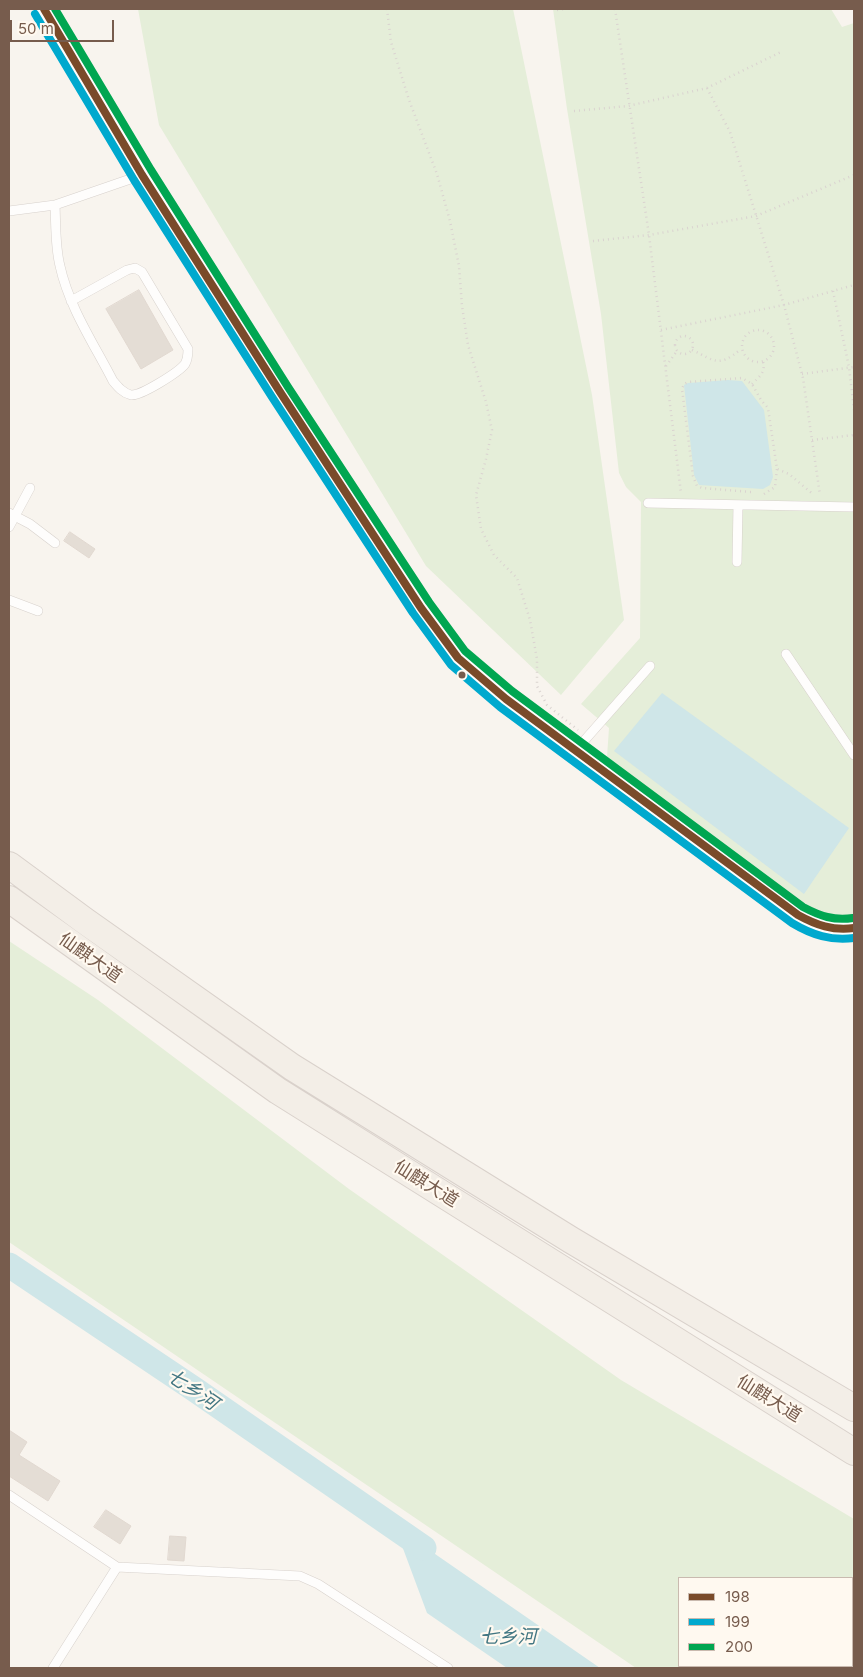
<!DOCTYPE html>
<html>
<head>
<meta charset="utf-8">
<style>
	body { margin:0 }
	#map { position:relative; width:863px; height:1677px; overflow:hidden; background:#f8f4ee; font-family:Inter,sans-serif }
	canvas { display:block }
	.frame { position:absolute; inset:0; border:10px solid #775c4d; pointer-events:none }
	.legend { position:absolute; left:678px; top:1577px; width:175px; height:90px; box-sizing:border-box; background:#fff9f0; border:1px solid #c9baaf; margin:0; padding:6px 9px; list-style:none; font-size:15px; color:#775c4d }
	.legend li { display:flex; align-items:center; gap:10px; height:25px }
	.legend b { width:25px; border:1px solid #c9baaf }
	.scale { position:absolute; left:10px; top:20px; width:104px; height:22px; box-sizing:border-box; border:2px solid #775c4d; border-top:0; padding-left:6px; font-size:15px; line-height:18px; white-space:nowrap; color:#775c4d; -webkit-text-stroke:4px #fff9f0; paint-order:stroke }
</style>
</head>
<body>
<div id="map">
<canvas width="863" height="1677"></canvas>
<div class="frame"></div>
<ul class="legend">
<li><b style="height:6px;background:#7a4b2a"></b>198</li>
<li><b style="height:6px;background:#00a9ce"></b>199</li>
<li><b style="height:6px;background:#00a651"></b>200</li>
</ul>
<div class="scale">50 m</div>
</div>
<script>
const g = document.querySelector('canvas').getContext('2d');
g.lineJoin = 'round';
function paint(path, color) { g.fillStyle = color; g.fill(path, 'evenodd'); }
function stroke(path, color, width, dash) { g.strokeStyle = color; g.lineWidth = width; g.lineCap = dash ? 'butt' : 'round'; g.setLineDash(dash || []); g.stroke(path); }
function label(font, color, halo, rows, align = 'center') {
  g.font = font + ' Inter,"Noto Sans SC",sans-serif'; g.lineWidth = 4.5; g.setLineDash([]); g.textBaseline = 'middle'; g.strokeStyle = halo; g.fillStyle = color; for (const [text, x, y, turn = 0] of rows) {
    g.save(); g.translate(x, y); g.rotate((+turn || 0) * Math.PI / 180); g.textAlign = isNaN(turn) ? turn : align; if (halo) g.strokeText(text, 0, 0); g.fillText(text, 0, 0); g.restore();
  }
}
const green = new Path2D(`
	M138,9h375l79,386 32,225 -63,75 -135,-129 -267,-441z
	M553,9h278l11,18 12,-4v895l-12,4 -35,-15 -200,-150 2,-29 -28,-24 59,-66 1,-136 -15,-15 -7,-14 -18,-159 -34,-205z
	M9,941l89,59 251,189 272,191 233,139v85l-2,5v-31h-173v88h142l-1,2h-184l-627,-426z`);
const water = new Path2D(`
	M728,380l14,1 22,29 9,67 -3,8 -7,4 -64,-4 -5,-10 -10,-90 4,-2z
	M662,693l187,135 -45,66 -190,-143z
	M395,1527h1l204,141h-93l-80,-55z`);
const river = new Path2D(`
	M9,1265l185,124 230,159`);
const building = new Path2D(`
	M139,290l34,60 -32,19 -35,-60z
	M70,532l25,17 -6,9 -25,-17z
	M9,1430l18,12 -8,13 41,26 -12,20 -39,-25z
	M106,1510l25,16 -11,18 -26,-17z
	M170,1536l16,1 -2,24 -16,-1z`);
const path = new Path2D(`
	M387,9l4,33 18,58 28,74 13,47 9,45 3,40 6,39 18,57 6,28 -6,29 -10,36 5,34 13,26 23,23 13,42 7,39v27l10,19 31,25
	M615,9l34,226 32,258
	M557,10l8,-1
	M707,88l23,44 54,173 19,73 17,117
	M574,111l54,-5 79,-18 76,-37
	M593,241l56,-6 107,-19 98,-41
	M833,291l16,76 5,43
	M742 346a16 16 0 1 1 32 0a16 16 0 1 1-32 0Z
	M661,330l123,-25 70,-20
	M675 345a9 9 0 1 1 18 0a9 9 0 1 1-18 0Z
	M692,350c24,11 26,18 49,-1
	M666,366l11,-15
	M802,374l52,-7
	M752,384c7,-7 14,-12 11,-22
	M812,440l42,-5
	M751,492l-49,-4 -5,-2 -4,-10 -11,-87 2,-5 4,-2 54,-4 10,6 9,16 7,8 9,61 12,5 25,21
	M764,494l11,-7 2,-18`);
const service = new Path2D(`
	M55,205c1,20 0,41 5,61 9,41 34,78 53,115 5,6 10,12 18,14 10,1 48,-23 54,-31 3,-5 3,-10 3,-15l-46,-77 -7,-4 -8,2 -56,31
	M9,211l46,-6 87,-30
	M648,503l206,4
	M9,513l21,11 25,19
	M9,527l21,-39
	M737,562l1,-57
	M9,600l29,11
	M786,654l68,101
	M576,750l74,-84
	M9,1495l108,72 183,9 18,8 130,84
	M53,1668l64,-101`);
const minor = new Path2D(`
	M44,9l98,166 138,217 141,216 37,50 48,41 292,216c19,11 34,17 56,13`);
const primary = new Path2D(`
	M9,865l76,56 207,146 279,173 283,168
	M9,899l269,192 576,361`);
const bus1 = new Path2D(`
	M44,9l98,166 138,217 141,216 37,50 48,41 292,216c18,10 35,16 56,13`);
const bus2 = new Path2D(`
	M35,14l99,166 138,217 141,216 38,52 49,42 292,216c20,12 39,18 62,15`);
const bus3 = new Path2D(`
	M55,9l96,161 137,217 141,215 36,49 47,40 291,216c17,9 31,14 50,11`);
const markers = [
	[462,675,4.5,"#775c4d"]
];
const streetNames = [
	["仙麒大道",90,958,35],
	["仙麒大道",426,1184,32],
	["仙麒大道",769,1399,32]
];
const waterNames = [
	["七乡河",192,1390,34],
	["七乡河",508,1637]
];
paint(green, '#e5eed9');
paint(water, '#cfe6e8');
stroke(river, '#cfe6e8', 25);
paint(building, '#e4ddd5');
stroke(building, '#e1d8d0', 1);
stroke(service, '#d7d1cc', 10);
stroke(minor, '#d7d1cc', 18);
stroke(primary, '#d9d1cb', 28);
stroke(path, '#dad3d0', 2.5, [1, 4]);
stroke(service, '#fefdfc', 9);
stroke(minor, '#fefdfc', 16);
stroke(primary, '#f3eee7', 26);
stroke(bus1, '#7a4b2a', 8);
stroke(bus2, '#00a9ce', 8);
stroke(bus3, '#00a651', 8);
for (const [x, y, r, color] of markers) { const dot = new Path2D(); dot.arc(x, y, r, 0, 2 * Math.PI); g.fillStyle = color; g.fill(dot); stroke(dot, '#fff9f0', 2); }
label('18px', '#775c4d', '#fff9f0', streetNames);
label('italic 19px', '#437783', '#fff9f0', waterNames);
</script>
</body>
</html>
